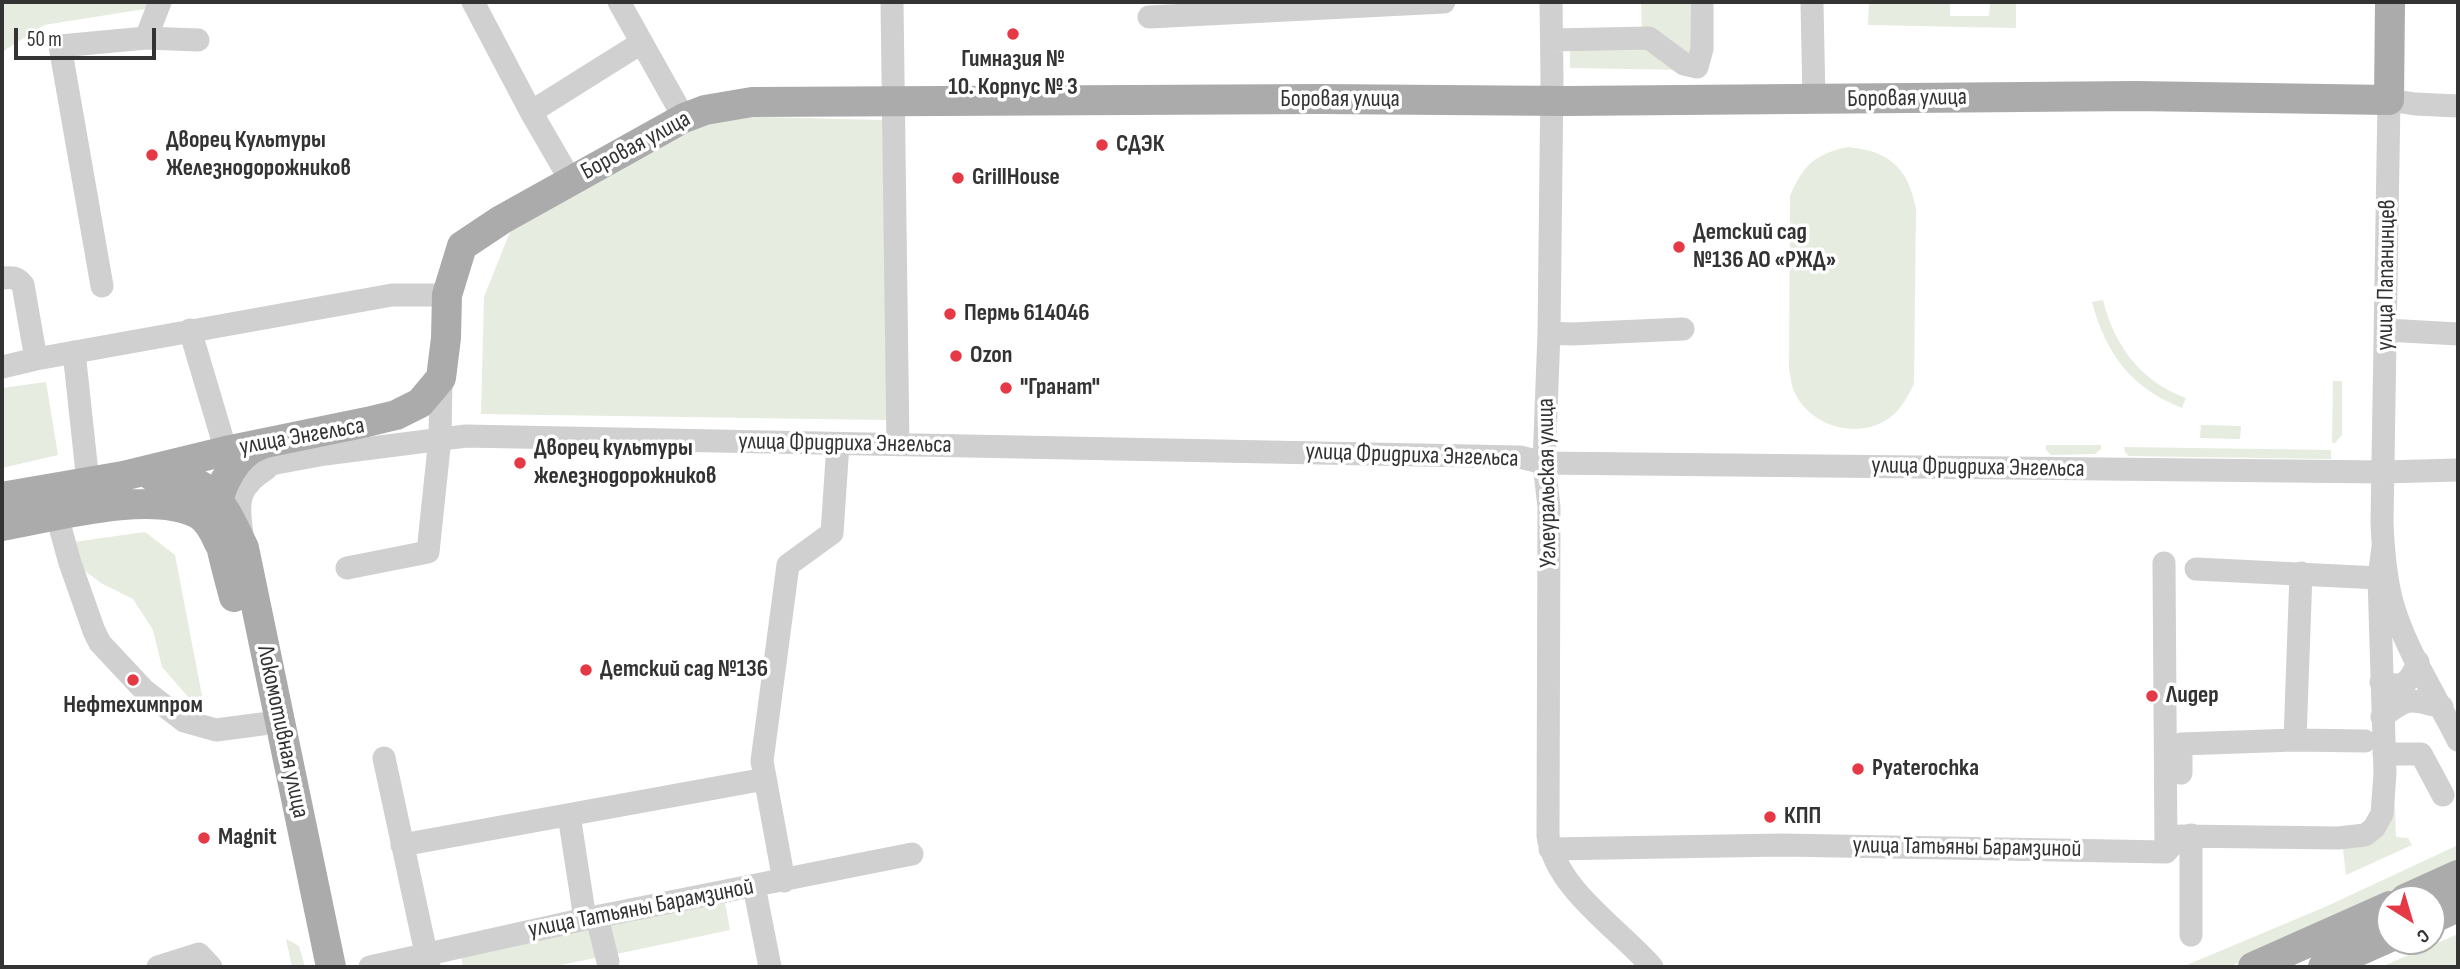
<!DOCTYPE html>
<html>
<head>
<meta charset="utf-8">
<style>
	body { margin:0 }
	#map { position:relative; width:2460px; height:969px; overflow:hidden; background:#fff; font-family:"Sofia Sans Condensed",sans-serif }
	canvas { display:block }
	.frame { position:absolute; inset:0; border:4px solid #333; pointer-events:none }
	.north { position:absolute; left:2376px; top:885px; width:70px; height:70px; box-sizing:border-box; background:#fff; border:2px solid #adadad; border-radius:50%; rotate:143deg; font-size:19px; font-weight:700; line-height:28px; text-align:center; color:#333 }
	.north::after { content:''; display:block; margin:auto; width:24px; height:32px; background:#e63946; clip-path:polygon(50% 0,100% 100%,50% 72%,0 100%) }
	.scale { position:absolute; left:14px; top:28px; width:142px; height:32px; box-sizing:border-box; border:4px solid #333; border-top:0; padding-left:9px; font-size:21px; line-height:24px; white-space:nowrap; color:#333; -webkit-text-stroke:5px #fff; paint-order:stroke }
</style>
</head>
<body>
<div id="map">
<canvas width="2460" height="969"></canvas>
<div class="frame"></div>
<div class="north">С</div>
<div class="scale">50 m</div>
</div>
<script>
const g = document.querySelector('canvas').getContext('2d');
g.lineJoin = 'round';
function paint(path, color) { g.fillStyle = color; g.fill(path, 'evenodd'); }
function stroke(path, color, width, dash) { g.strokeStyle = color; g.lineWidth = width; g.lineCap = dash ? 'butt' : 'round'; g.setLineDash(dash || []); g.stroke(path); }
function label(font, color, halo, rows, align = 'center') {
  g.font = font + ' "Sofia Sans Condensed",sans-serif'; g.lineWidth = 7; g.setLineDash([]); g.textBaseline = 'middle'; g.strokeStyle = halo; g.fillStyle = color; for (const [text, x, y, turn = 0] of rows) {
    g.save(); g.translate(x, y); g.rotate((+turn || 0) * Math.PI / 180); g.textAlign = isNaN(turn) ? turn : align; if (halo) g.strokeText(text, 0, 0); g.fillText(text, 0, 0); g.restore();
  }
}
const green = new Path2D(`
	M2,2h167l1,3 -126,20 -42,27z
	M1641,2h49l1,48 -3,20 -118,-2v-23l72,-10z
	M1869,2h81v14h39l1,-14h26v26l-148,-3z
	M719,116l165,4 3,300 -406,-6 3,-117 26,-65z
	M1848,147c42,4 60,21 68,62l-2,175c-6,11 -11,23 -22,32 -31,25 -82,12 -98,-25 -3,-6 -3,-15 -5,-22l1,-173c13,-31 25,-42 58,-49z
	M2103,300c11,45 38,82 83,98l-4,10c-51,-20 -76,-54 -90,-106z
	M2333,381h9v54l-7,8h-3z
	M46,382l12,73 -56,13v-80z
	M2201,425l40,1 -1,13 -40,-1z
	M2046,445h55v4l-6,5 -44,1 -5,-5z
	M2124,447l207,3v9l-202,-3 -4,-4z
	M145,532l30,23 29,151 -7,1 -35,-40 -9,-37 -20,-31 -32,-16 -20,-15 -7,-26z
	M2394,779l2,58 12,1 4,7 -66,30 -3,-26 16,-3z
	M2458,845v20l-229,102h-47l143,-60z
	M725,902l5,28 -118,25 -6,-29z
	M593,926l7,31 -49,10h-88l-2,-11z
	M2458,934v33h-77z
	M286,939l13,7 6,21h-13z`);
const minor = new Path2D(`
	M473,2l58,110 40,69
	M619,2l65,116
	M892,2l6,443
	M1551,2l1,76 -3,255 -5,130 5,44 -1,329c8,53 70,92 104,131
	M1812,3l2,97
	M1149,17l295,-15
	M146,38l14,-36
	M1552,40l97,-2 35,26 13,3 5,-18v-47
	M2458,106l-43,-2 -26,-4 -7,422c1,26 3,51 9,76 12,48 45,98 67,142
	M531,112l110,-69
	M2,278c10,-1 15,-1 21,7l13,74 356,-64h55
	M102,286l-42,-240 86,-8 52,2
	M190,330l36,121 1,16
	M2386,330l72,4
	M1549,333l23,1 111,-5
	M74,352l14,130
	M2,367l34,-8
	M221,479l55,-16 49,-9 141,-18 1054,21 24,6 839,9 75,-2
	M57,516l13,47 24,68 6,12 44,47 40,31 32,9 46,-6
	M242,535c-4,-33 -6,-47 24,-66
	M2164,563l2,289
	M347,568l81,-16 12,-114 1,-60
	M2196,569l183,9
	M2381,682c22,7 28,2 37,-20
	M2382,717c27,-21 27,-18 60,-10
	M2295,740l6,-167
	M2384,754h37l22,41
	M384,758l45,209
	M2181,773v-29l114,-4 70,1
	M569,815l16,104
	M402,845l363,-66
	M1550,849l232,-4 384,7 14,-16 158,2 27,-3 9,-7 8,-14 3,-41 -6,-195 4,-31
	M784,881l-22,-120 26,-196 44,-32 6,-89
	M754,886l16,81
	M597,917l11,45
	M2191,935v-100
	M158,967l41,-13 12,13
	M370,967l215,-48 327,-65`);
const major = new Path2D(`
	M152,476c60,0 69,24 92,72l87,419
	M2,497l121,-21 103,-25 141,-29 29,-7 24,-12 21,-25 5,-40 1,-43 15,-49 39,-26 183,-102 21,-8 47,-8 568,-3 246,2 570,-5 253,4 1,-98
	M2,526c51,-9 147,-36 194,-13 12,6 18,19 23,30
	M234,597c-6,-23 -18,-63 -17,-86 2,-25 19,-58 43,-66
	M2405,899l53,-24
	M2432,919l26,-12
	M2253,967l137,-61
	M2323,967l67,-30`);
const markers = [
	[1013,34,7,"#e63946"],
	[1102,145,7,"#e63946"],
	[152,155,7,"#e63946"],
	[958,178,7,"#e63946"],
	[1679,247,7,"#e63946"],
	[950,314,7,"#e63946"],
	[956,356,7,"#e63946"],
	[1006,388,7,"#e63946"],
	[520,463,7,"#e63946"],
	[586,670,7,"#e63946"],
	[133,680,7,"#e63946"],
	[2152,696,7,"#e63946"],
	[1858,769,7,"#e63946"],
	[1770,817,7,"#e63946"],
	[204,838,7,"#e63946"]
];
const poiNames = [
	["Гимназия №",1013,60,"center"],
	["10. Корпус № 3",1013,88,"center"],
	["Дворец Культуры",166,141],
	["Железнодорожников",166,169],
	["СДЭК",1116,145],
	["GrillHouse",972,178],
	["Детский сад",1693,233],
	["№136 АО «РЖД»",1693,261],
	["Пермь 614046",964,314],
	["Ozon",970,356],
	["\"Гранат\"",1020,388],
	["Дворец культуры",534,449],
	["железнодорожников",534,477],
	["Детский сад №136",600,670],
	["Лидер",2166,696],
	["Нефтехимпром",133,706,"center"],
	["Pyaterochka",1872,769],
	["КПП",1784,817],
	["Magnit",218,838]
];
const streetNames = [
	["Боровая улица",1907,99,-1],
	["Боровая улица",1340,100],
	["Боровая улица",636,146,-28],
	["улица Папанинцев",2387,275,-89],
	["улица Энгельса",302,437,-10],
	["улица Фридриха Энгельса",845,444,1],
	["улица Фридриха Энгельса",1412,456,2],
	["улица Фридриха Энгельса",1978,468,1],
	["Углеуральская улица",1548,483,-91],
	["Локомотивная улица",282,732,78],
	["улица Татьяны Барамзиной",1967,848,1],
	["улица Татьяны Барамзиной",641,909,-11]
];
paint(green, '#e6ecdf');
stroke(minor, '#d0d0d0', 23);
stroke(major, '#ababab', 30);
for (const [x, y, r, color] of markers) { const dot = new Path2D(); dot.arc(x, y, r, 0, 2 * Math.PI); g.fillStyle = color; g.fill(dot); stroke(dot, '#fff', 2.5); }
label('bold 24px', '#333', '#fff', poiNames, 'left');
label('24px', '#333', '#fff', streetNames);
</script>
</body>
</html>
